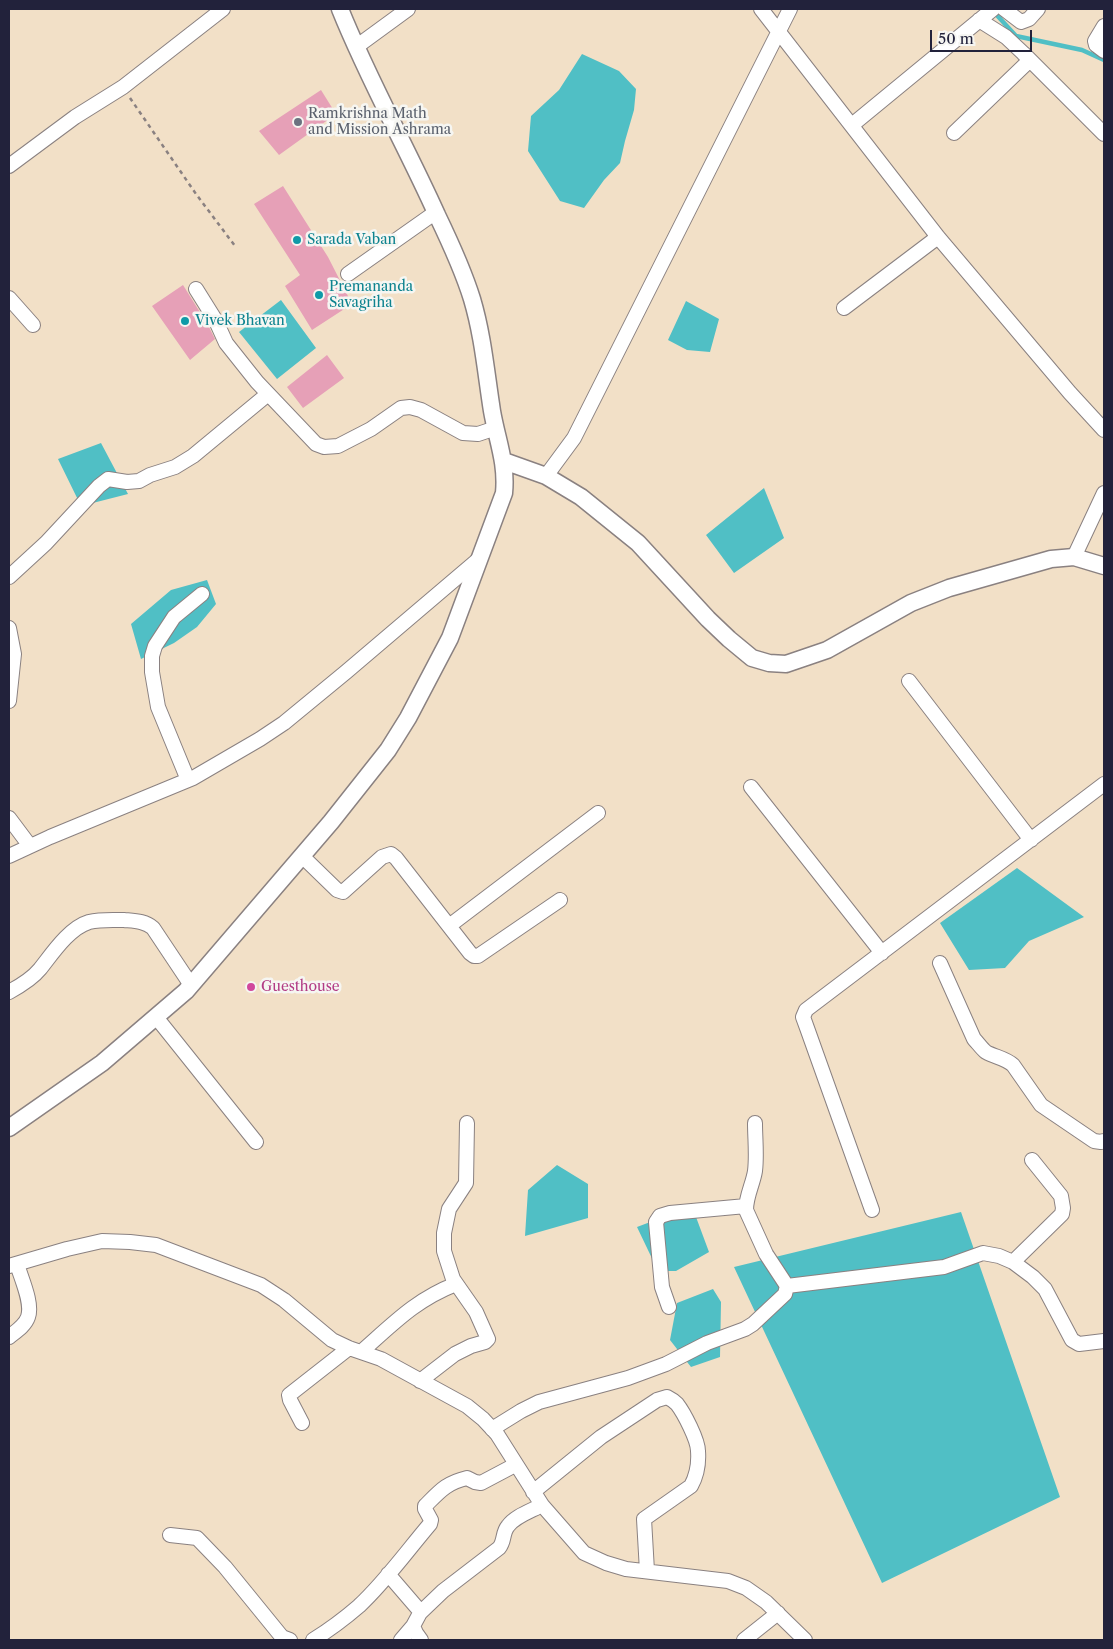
<!DOCTYPE html>
<html>
<head>
<meta charset="utf-8">
<style>
	body { margin:0 }
	#map { position:relative; width:1113px; height:1649px; overflow:hidden; background:#f2e0c7; font-family:"Libre Caslon Text",serif }
	canvas { display:block }
	.frame { position:absolute; inset:0; border:10px solid #22223b; pointer-events:none }
	.scale { position:absolute; left:930px; top:30px; width:102px; height:22px; box-sizing:border-box; border:2px solid #22223b; border-top:0; padding-left:6px; font-size:15px; line-height:18px; white-space:nowrap; color:#22223b; -webkit-text-stroke:4px #f6f6f2; paint-order:stroke }
</style>
</head>
<body>
<div id="map">
<canvas width="1113" height="1649"></canvas>
<div class="frame"></div>
<div class="scale">50 m</div>
</div>
<script>
const g = document.querySelector('canvas').getContext('2d');
g.lineJoin = 'round';
function paint(path, color) { g.fillStyle = color; g.fill(path, 'evenodd'); }
function stroke(path, color, width, dash) { g.strokeStyle = color; g.lineWidth = width; g.lineCap = dash ? 'butt' : 'round'; g.setLineDash(dash || []); g.stroke(path); }
function label(font, color, halo, rows, align = 'center') {
  g.font = font + ' "Libre Caslon Text",serif'; g.lineWidth = 5; g.setLineDash([]); g.textBaseline = 'middle'; g.strokeStyle = halo; g.fillStyle = color; for (const [text, x, y, turn = 0] of rows) {
    g.save(); g.translate(x, y); g.rotate((+turn || 0) * Math.PI / 180); g.textAlign = isNaN(turn) ? turn : align; if (halo) g.strokeText(text, 0, 0); g.fillText(text, 0, 0); g.restore();
  }
}
const water = new Path2D(`
	M582,54l37,17 17,18 -2,21 -9,31 -5,22 -16,17 -20,28 -24,-7 -32,-50 3,-35 28,-26z
	M281,300l35,48 -39,31 -38,-47z
	M686,301l33,18 -9,33 -23,-2 -19,-10z
	M101,443l27,51 -47,12 -23,-47z
	M764,488l20,50 -50,35 -28,-38z
	M207,580l9,24 -19,23 -23,16 -33,16 -10,-35 40,-34z
	M1017,868l67,49 -55,24 -24,27 -36,2 -29,-47z
	M557,1165l31,19v34l-63,18 3,-46z
	M961,1212l99,285 -178,86 -148,-316z
	M666,1216l30,1 13,35 -33,19h-18l-21,-44z
	M713,1289l8,13 -1,55 -29,10 -21,-27 7,-37z`);
const stream = new Path2D(`
	M993,11l23,25 66,14 22,10`);
const building = new Path2D(`
	M321,90l15,24 -57,41 -20,-24z
	M283,186l45,71 24,47 -40,26 -27,-44 15,-11 -46,-71z
	M183,285l25,40 7,14 -25,21 -38,-54z
	M327,355l17,23 -41,30 -16,-21z`);
const path = new Path2D(`
	M130,98l66,96 39,52`);
const minor = new Path2D(`
	M761,9l177,228 132,156 34,37
	M1004,9l17,13 8,-3 9,-10
	M979,20l27,17 17,16 81,81
	M1104,26l-9,15 1,4 8,6
	M356,47l52,-38
	M852,125l141,-116
	M954,133l76,-73
	M9,166l66,-49 48,-30 100,-78
	M348,274l88,-62
	M196,289l20,32 10,22 31,39 59,62 8,3 14,-1 33,-17 30,-21 9,-1 11,3 42,23 15,1 18,-6
	M9,298l24,27
	M844,308l94,-71
	M546,476l28,-38 216,-429
	M1074,557l30,-64
	M9,577l37,-34 53,-57 9,-7 19,3 12,-1 11,-6 25,-8 18,-11 75,-62
	M9,628l5,26 -5,47
	M909,681l122,159
	M188,780l-30,-73 -6,-35v-16l3,-10 19,-29 28,-23
	M751,787l131,166
	M9,818l21,28
	M9,856l41,-19 143,-59 67,-39 24,-16 62,-51 134,-114
	M302,856l35,34 6,2 39,-35 9,-3 5,4 74,95 4,3h4l82,-56
	M449,926l149,-113
	M940,963l34,76c4,4 8,10 12,13 9,5 19,6 27,13l28,40 53,36 7,1 3,-1
	M9,992c11,-6 23,-13 31,-23 12,-15 29,-41 49,-47 12,-3 24,-2 35,-2 11,1 21,1 29,8l38,57
	M156,1017l100,125
	M872,1210l-65,-182 -4,-11 3,-7 298,-226
	M1013,1262l49,-48 1,-6 -2,-12 -29,-36
	M9,1266l58,-17 35,-8 28,1 26,3 105,40 23,15 48,40 17,8 32,11 86,47 16,13 14,15 45,71 42,48 22,10 20,6 102,12 18,7 20,14 39,38
	M787,1286l157,-19 39,-14 16,3 14,6 20,15 12,12 27,51 7,4 25,-3
	M669,1307l-7,-20 -6,-65 4,-6 10,-3 76,-7
	M9,1337c6,-5 16,-11 19,-20 5,-14 -7,-39 -11,-53
	M361,1352c32,-28 54,-52 95,-68
	M420,1381l35,-27 16,-8 14,-4 3,-3 -12,-27 -23,-33 -9,-28v-18l5,-24 17,-26 1,-60
	M302,1423l-12,-23 -1,-5 60,-47
	M492,1429l29,-18 18,-9 89,-24 38,-14 41,-21 38,-14 8,-5 32,-30 2,-8 -21,-32 -20,-44c0,-14 7,-26 9,-39 2,-16 0,-32 0,-48
	M533,1492l68,-55 56,-37 10,-3c4,2 7,4 10,7 7,9 21,36 21,47 1,13 -1,24 -7,35l-47,33 3,52
	M170,1535l27,3 28,29 57,70 8,3
	M388,1574l31,36 1,3 -7,13 3,7 5,7
	M420,1613l23,-22 56,-43c6,-7 3,-15 9,-22 7,-10 23,-15 34,-21
	M313,1640c16,-10 31,-21 46,-34 26,-24 48,-55 71,-82l1,-4 -6,-11v-3c15,-15 21,-23 42,-28l8,4 6,1 34,-18
	M401,1640l12,-14
	M744,1640l34,-27`);
const major = new Path2D(`
	M504,461l42,15 35,21 57,46 70,76 21,20 23,19 17,5 17,1 41,-14 84,-47 38,-15 102,-29 23,-2 30,9
	M9,1128l93,-65 84,-72 145,-169 57,-72 20,-32 42,-80 54,-145c3,-30 -7,-53 -12,-82 -6,-38 -9,-75 -20,-112 -9,-29 -22,-57 -35,-84 -31,-69 -69,-136 -97,-206`);
const markers = [
	[298,122,5,"#6b7280"],
	[297,240,5,"#0f9aa8"],
	[319,295,5,"#0f9aa8"],
	[185,321,5,"#0f9aa8"],
	[251,987,5,"#d1479c"]
];
const worshipNames = [
	["Ramkrishna Math",308,114],
	["and Mission Ashrama",308,130]
];
const cultureNames = [
	["Sarada Vaban",307,240],
	["Premananda",329,287],
	["Savagriha",329,303],
	["Vivek Bhavan",195,321]
];
const hotelNames = [
	["Guesthouse",261,987]
];
paint(water, '#50bfc5');
stroke(stream, '#50bfc5', 4.5);
paint(building, '#e6a0b7');
stroke(minor, '#8a8181', 16);
stroke(major, '#8a8181', 19);
stroke(path, '#8a8181', 2.5, [4, 4]);
stroke(minor, '#fff', 14);
stroke(major, '#fff', 16);
for (const [x, y, r, color] of markers) { const dot = new Path2D(); dot.arc(x, y, r, 0, 2 * Math.PI); g.fillStyle = color; g.fill(dot); stroke(dot, '#f6f6f2', 2); }
label('14px', '#5b616d', '#f6f6f2', worshipNames, 'left');
label('14px', '#0d838f', '#f6f6f2', cultureNames, 'left');
label('14px', '#b23c85', '#f6f6f2', hotelNames, 'left');
</script>
</body>
</html>
